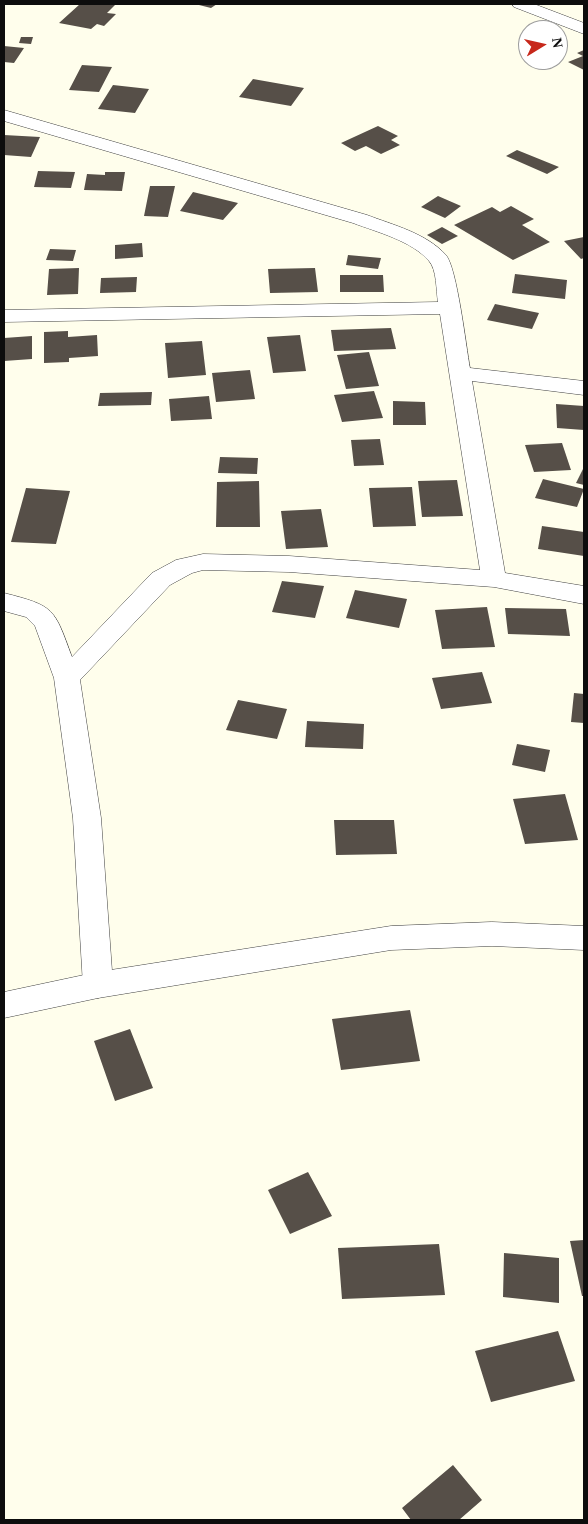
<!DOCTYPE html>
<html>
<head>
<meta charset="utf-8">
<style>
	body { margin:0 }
	#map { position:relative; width:588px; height:1524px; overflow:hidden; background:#fffeec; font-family:"Times New Roman",serif }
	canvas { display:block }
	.frame { position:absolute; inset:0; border:5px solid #0d0d0d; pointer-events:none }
	.north { position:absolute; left:518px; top:20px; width:50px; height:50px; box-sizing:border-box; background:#fff; border:1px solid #9e9e9e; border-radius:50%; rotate:81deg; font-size:14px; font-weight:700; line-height:20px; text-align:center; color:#0d0d0d }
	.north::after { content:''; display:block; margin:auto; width:18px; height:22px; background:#c7281b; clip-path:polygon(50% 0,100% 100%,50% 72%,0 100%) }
</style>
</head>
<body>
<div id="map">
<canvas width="588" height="1524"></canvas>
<div class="frame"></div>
<div class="north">N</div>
</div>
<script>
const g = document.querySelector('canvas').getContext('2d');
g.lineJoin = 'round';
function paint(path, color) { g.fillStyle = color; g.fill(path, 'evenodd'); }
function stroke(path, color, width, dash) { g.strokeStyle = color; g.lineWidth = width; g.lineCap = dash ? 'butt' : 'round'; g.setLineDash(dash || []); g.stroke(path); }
const building = new Path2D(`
	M80,4l35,1 -8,8 9,1 -12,12 -7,-2 -6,5 -32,-6z
	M195,4h22l-6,4z
	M21,37h12l-2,7 -12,-1z
	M4,46l20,2 -10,15 -10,-1z
	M584,50v20l-16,-8 15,-6 -6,-3z
	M82,65l30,2 -13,25 -30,-2z
	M253,79l51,9 -13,18 -52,-9z
	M113,85l36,4 -14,24 -37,-4z
	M378,126l20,10 -7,4 9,5 -19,9 -15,-8 -11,5 -14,-8z
	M4,135l36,2 -9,20 -27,-2z
	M517,150l42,17 -12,7 -41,-18z
	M38,171l37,1 -4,16 -37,-1z
	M105,172h20l-3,19 -38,-1 3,-16 18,1z
	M150,186h25l-7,31 -24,-1z
	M193,192l45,11 -15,17 -43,-9z
	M438,196l23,10 -16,12 -24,-11z
	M511,206l23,13 -12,6 28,17 -37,18 -59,-35 38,-18 8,5z
	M442,227l16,9 -16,8 -15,-9z
	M584,237v21l-3,1 -17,-18z
	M142,243l1,14 -28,2v-14z
	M50,249l26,1 -3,11 -27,-1z
	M348,255l33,3 -3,11 -32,-4z
	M79,268l-1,26 -31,1 2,-26z
	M315,268l3,24 -48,1 -2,-24z
	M515,274l52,6 -2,19 -53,-6z
	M340,275h43l1,17h-44z
	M137,277l-1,15 -36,1 1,-15z
	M495,304l44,9 -7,16 -45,-9z
	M391,328l5,21 -62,2 -3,-21z
	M68,331v6l29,-2 1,21 -29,2v4l-25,1v-31z
	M300,335l6,36 -33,2 -6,-36z
	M32,336v23l-28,2v-23z
	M202,341l4,34 -38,3 -3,-35z
	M369,352l10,34 -33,3 -9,-34z
	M250,370l5,29 -39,3 -4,-29z
	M374,391l9,27 -41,4 -8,-27z
	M152,392l-1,13 -53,1 2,-13z
	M209,396l3,23 -41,2 -2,-22z
	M393,401l32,1 1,23h-33z
	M556,404l28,2v24l-27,-2z
	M380,439l4,26 -30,1 -3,-26z
	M562,443l9,27 -37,2 -9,-27z
	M220,457l38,1 -1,16 -39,-1z
	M584,467v18l-8,-2z
	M543,479l41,10 -7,18 -42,-9z
	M457,480l6,36 -41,1 -4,-36z
	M259,481l1,46h-44l1,-45z
	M412,487l4,39 -43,1 -4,-39z
	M26,488l44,3 -14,53 -45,-2z
	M321,509l7,38 -42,2 -5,-38z
	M542,526l42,6v24l-46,-7z
	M282,581l42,5 -9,32 -43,-6z
	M355,590l52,9 -8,29 -53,-10z
	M487,607l8,40 -53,2 -7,-39z
	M505,608l61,1 4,27 -62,-2z
	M482,672l10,31 -51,6 -9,-31z
	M574,693l10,1v29l-13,-1z
	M238,700l49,9 -10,30 -51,-9z
	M307,721l57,3 -1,25 -58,-2z
	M517,744l33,6 -5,22 -33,-7z
	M565,794l13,46 -53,4 -12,-45z
	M334,820h60l3,34 -61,1z
	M410,1010l10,51 -79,9 -9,-51z
	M130,1029l23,59 -38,13 -21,-60z
	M308,1172l24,44 -42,18 -22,-44z
	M584,1240v56h-2l-12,-55z
	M439,1244l6,51 -103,4 -4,-51z
	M504,1253l55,5v45l-56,-6z
	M558,1331l17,50 -84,21 -16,-51z
	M453,1465l29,35 -23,20h-48l-9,-12z`);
const minor = new Path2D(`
	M512,4h22l50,19v11l-70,-27z
	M4,110l363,105c26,10 59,18 79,40 11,13 20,91 24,113l114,13v14l-112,-14 33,192 79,13v18l-90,-17 -205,-15 -86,-2 -11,3 -22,12 -90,95 21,138 12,167 -4,9 -11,4 -11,-4 -4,-9 -10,-167 -19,-140 -19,-52 -9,-9 -22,-6v-18c51,13 50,15 68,64l80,-84 24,-13 27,-6 86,2 191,14 -40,-256 -436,8v-12l434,-8c-2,-12 -1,-32 -9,-41 -17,-20 -52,-29 -76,-38l-349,-102z`);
const tertiary = new Path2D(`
	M492,922l92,4v24l-92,-4 -101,4 -293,48 -94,20v-26l94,-20 293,-46z`);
paint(building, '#564f48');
stroke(minor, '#404040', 1);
stroke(tertiary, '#404040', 1);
paint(minor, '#fff');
paint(tertiary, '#fff');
</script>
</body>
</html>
